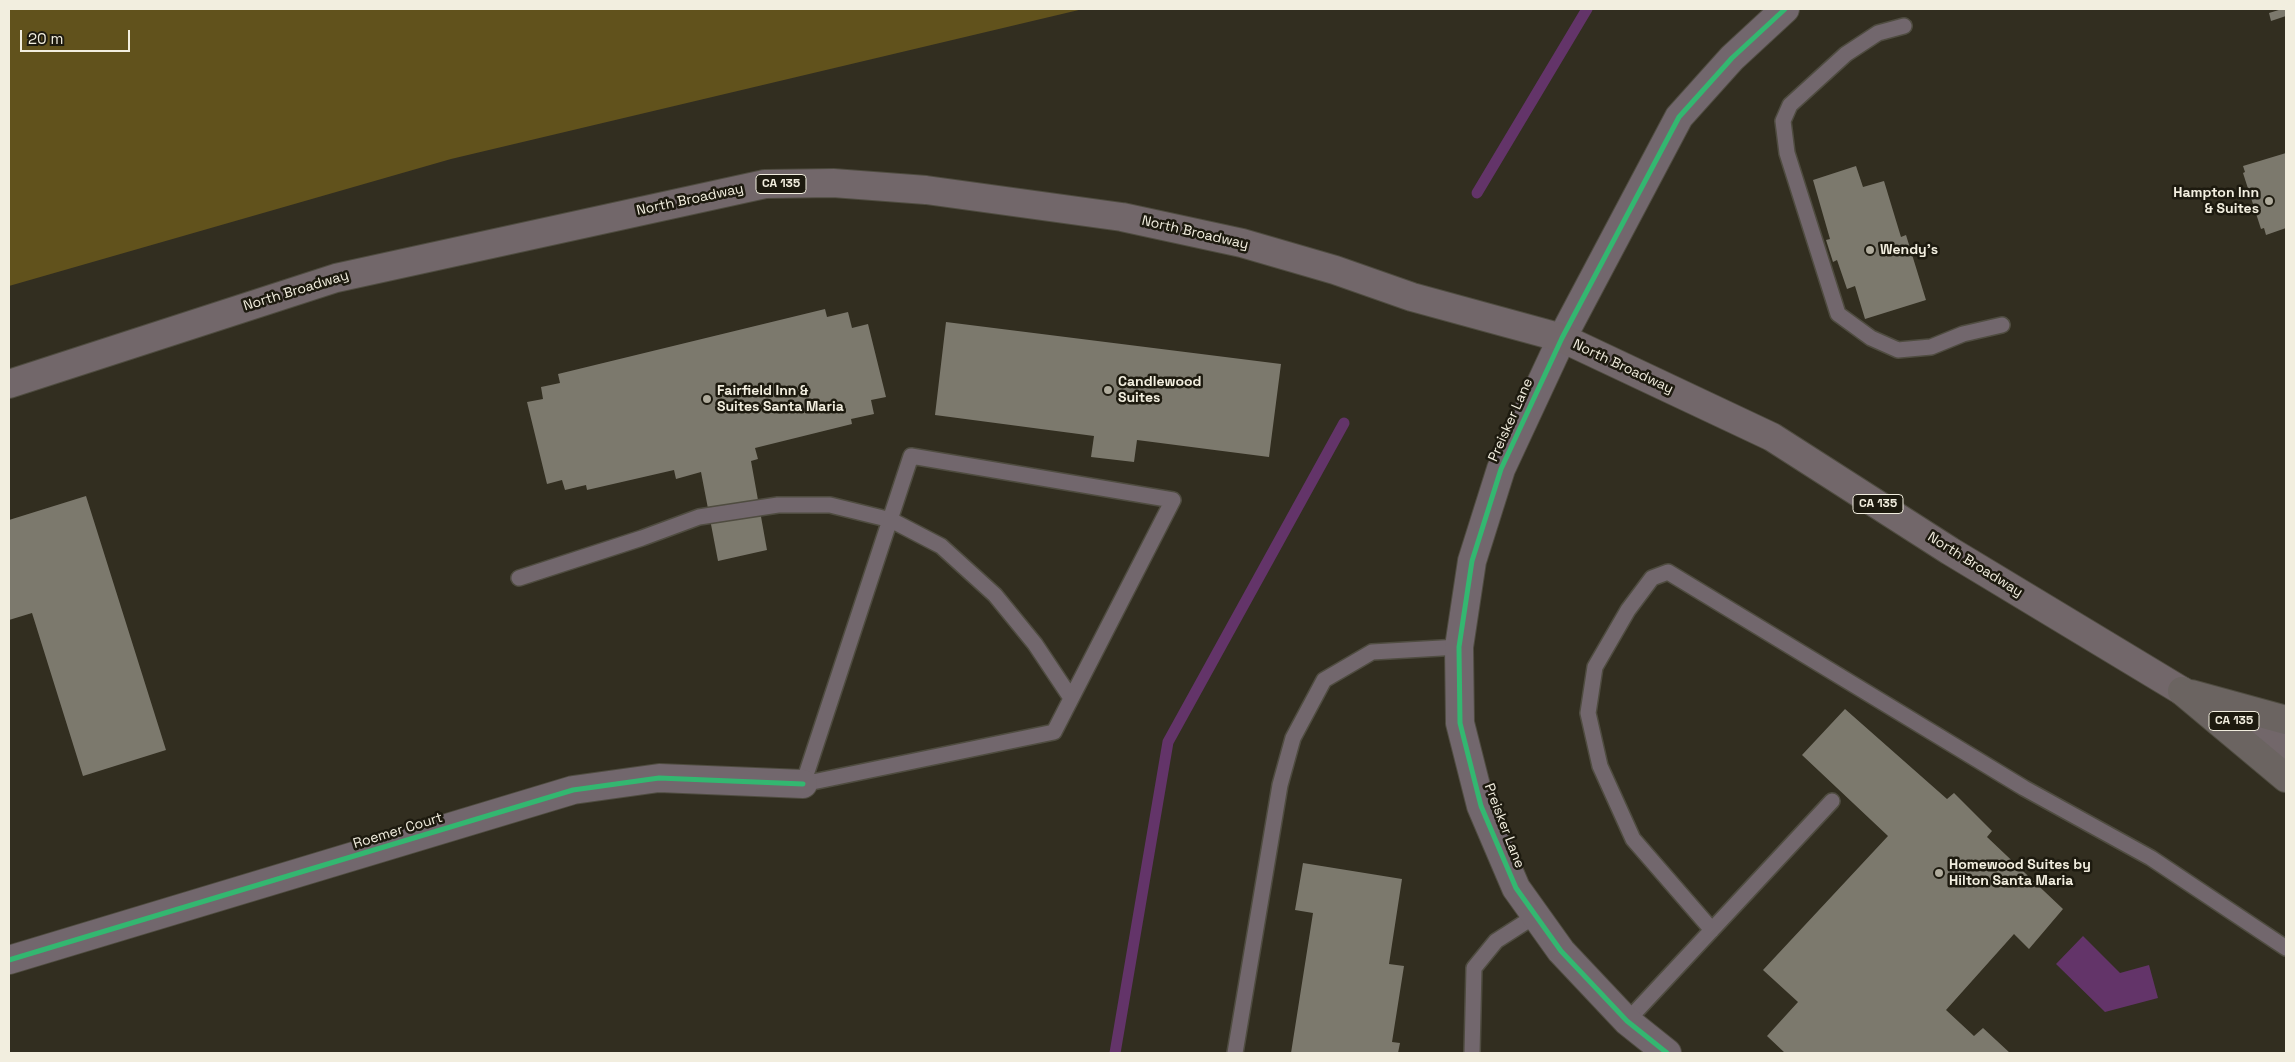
<!DOCTYPE html>
<html>
<head>
<meta charset="utf-8">
<style>
	body { margin:0 }
	#map { position:relative; width:2295px; height:1062px; overflow:hidden; background:#322e20; font-family:"Space Grotesk",sans-serif }
	canvas { display:block }
	.frame { position:absolute; inset:0; border:10px solid #f2eedf; pointer-events:none }
	.scale { position:absolute; left:20px; top:30px; width:110px; height:22px; box-sizing:border-box; border:2px solid #f2eedf; border-top:0; padding-left:6px; font-size:15px; line-height:18px; white-space:nowrap; color:#f2eedf; -webkit-text-stroke:4px #1d1a0f; paint-order:stroke }
</style>
</head>
<body>
<div id="map">
<canvas width="2295" height="1062"></canvas>
<div class="frame"></div>
<div class="scale">20 m</div>
</div>
<script>
const g = document.querySelector('canvas').getContext('2d');
g.lineJoin = 'round';
function paint(path, color) { g.fillStyle = color; g.fill(path, 'evenodd'); }
function stroke(path, color, width, dash) { g.strokeStyle = color; g.lineWidth = width; g.lineCap = dash ? 'butt' : 'round'; g.setLineDash(dash || []); g.stroke(path); }
function label(font, color, halo, rows, align = 'center') {
  g.font = font + ' "Space Grotesk",sans-serif'; g.lineWidth = 5; g.setLineDash([]); g.textBaseline = 'middle'; g.strokeStyle = halo; g.fillStyle = color; for (const [text, x, y, turn = 0] of rows) {
    g.save(); g.translate(x, y); g.rotate((+turn || 0) * Math.PI / 180); g.textAlign = isNaN(turn) ? turn : align; if (halo) g.strokeText(text, 0, 0); g.fillText(text, 0, 0); g.restore();
  }
}
const green = new Path2D(`
	M9,9h1074l-632,150 -442,127z`);
const water = new Path2D(`
	M2083,936l37,37 29,-8 9,33 -53,14 -49,-48z`);
const stream = new Path2D(`
	M1477,193l110,-184
	M1115,1053l53,-311 176,-319`);
const building = new Path2D(`
	M2282,9h4v7l-15,5 -2,-8z
	M2286,153v75l-20,7 -2,-7 -3,1 -18,-56 2,-1 -2,-6z
	M1856,166l7,21 21,-6 17,56 5,-2 20,65 -61,19 -10,-33 -8,3 -10,-29 -4,2 -7,-22 4,-1 -17,-59z
	M825,309l2,8 21,-5 4,16 16,-4 18,73 -15,3 3,14 -23,5 1,5 -97,24 3,11 -7,2 16,89 -49,11 -17,-89 -25,7 -2,-9 -87,20 -1,-5 -21,5 -3,-10 -15,4 -20,-82 16,-3 -2,-12 19,-4 -2,-9z
	M946,322l335,42 -12,93 -132,-17 -3,22 -43,-5 3,-21 -159,-21z
	M86,496l80,254 -83,26 -51,-163 -23,7v-100z
	M1845,709l102,90 7,-6 38,38 -5,6 76,72 -34,40 -15,-15 -68,76 28,26 9,-8 27,25h-225l-18,-17 31,-34 -35,-32 125,-134 -86,-81z
	M1303,863l99,16 -13,85 15,2 -12,76 8,1 -2,10h-107l22,-140 -18,-3z`);
const service = new Path2D(`
	M1904,26l-26,7 -32,21 -56,51 -7,16 4,32 51,161 33,24 27,12 33,-3 32,-13 39,-9
	M911,456l262,44 -119,232 -251,52z
	M519,578l123,-40 57,-21 79,-12h52l61,15 50,26 54,49 40,49 36,54
	M1712,930l-79,-91 -33,-73 -12,-53 7,-46 33,-57 24,-32 16,-6 356,216 127,70 135,90
	M1627,1021l205,-220
	M1235,1053l45,-268 13,-47 31,-58 48,-28 87,-5
	M1472,1053l2,-85 22,-27 39,-25`);
const minor = new Path2D(`
	M9,960l564,-170 86,-12 144,6
	M1667,1053l-40,-32 -66,-70 -45,-63 -35,-82 -21,-83 -1,-76 13,-86 29,-92 61,-131 117,-221 53,-59 53,-49`);
const primary = new Path2D(`
	M9,384l327,-106 429,-94 68,-1 93,7 196,27 120,26 93,27 77,27 150,41 210,99 178,114 232,140 104,59`);
const motorway = new Path2D(`
	M2182,691l104,87
	M2191,694l95,26`);
const cycleway = new Path2D(`
	M9,960l564,-170 86,-12 144,6
	M1667,1053l-40,-32 -66,-70 -45,-63 -35,-82 -21,-83 -1,-76 13,-86 29,-92 61,-131 117,-221 53,-59 53,-49`);
const markers = [
	[2269,201,5,"#afab9c"],
	[1870,250,5,"#afab9c"],
	[1108,390,5,"#afab9c"],
	[707,399,5,"#afab9c"],
	[1939,873,5,"#afab9c"]
];
const shields = [
	[781,184,50],
	[1878,504,50],
	[2234,721,50]
];
const shieldNames = [
	["CA 135",781,184],
	["CA 135",1878,504],
	["CA 135",2234,721]
];
const poiNames = [
	["Hampton Inn",2259,193,"right"],
	["& Suites",2259,209,"right"],
	["Wendy's",1880,250],
	["Candlewood",1118,382],
	["Suites",1118,398],
	["Fairfield Inn &",717,391],
	["Suites Santa Maria",717,407],
	["Homewood Suites by",1949,865],
	["Hilton Santa Maria",1949,881]
];
const streetNames = [
	["North Broadway",690,200,-12],
	["North Broadway",1195,233,13],
	["North Broadway",296,291,-17],
	["North Broadway",1623,367,25],
	["Preisker Lane",1511,420,-66],
	["North Broadway",1975,565,32],
	["Preisker Lane",1504,826,69],
	["Roemer Court",398,831,-17]
];
paint(green, '#61521c');
paint(water, '#633469');
stroke(stream, '#633469', 11);
paint(building, '#7c796d');
stroke(service, '#4f4c40', 18);
stroke(minor, '#4f4c40', 30);
stroke(primary, '#4f4c40', 30);
stroke(motorway, '#4f4c40', 30);
stroke(service, '#72676d', 15);
stroke(minor, '#72676d', 28);
stroke(primary, '#72676a', 28);
stroke(motorway, '#6b6461', 28);
stroke(cycleway, '#33b770', 5);
for (const [x, y, r, color] of markers) { const dot = new Path2D(); dot.arc(x, y, r, 0, 2 * Math.PI); g.fillStyle = color; g.fill(dot); stroke(dot, '#1d1a0f', 2); }
for (const [x, y, w] of shields) { const box = new Path2D(); box.roundRect(x - w / 2, y - 9.5, w, 19, 4); g.fillStyle = '#1d1a0f'; g.fill(box); stroke(box, '#f2eedf', 1); }
label('bold 12px', '#f2eedf', null, shieldNames);
label('bold 14px', '#f2eedf', '#1d1a0f', poiNames, 'left');
label('14px', '#f2eedf', '#1d1a0f', streetNames);
</script>
</body>
</html>
